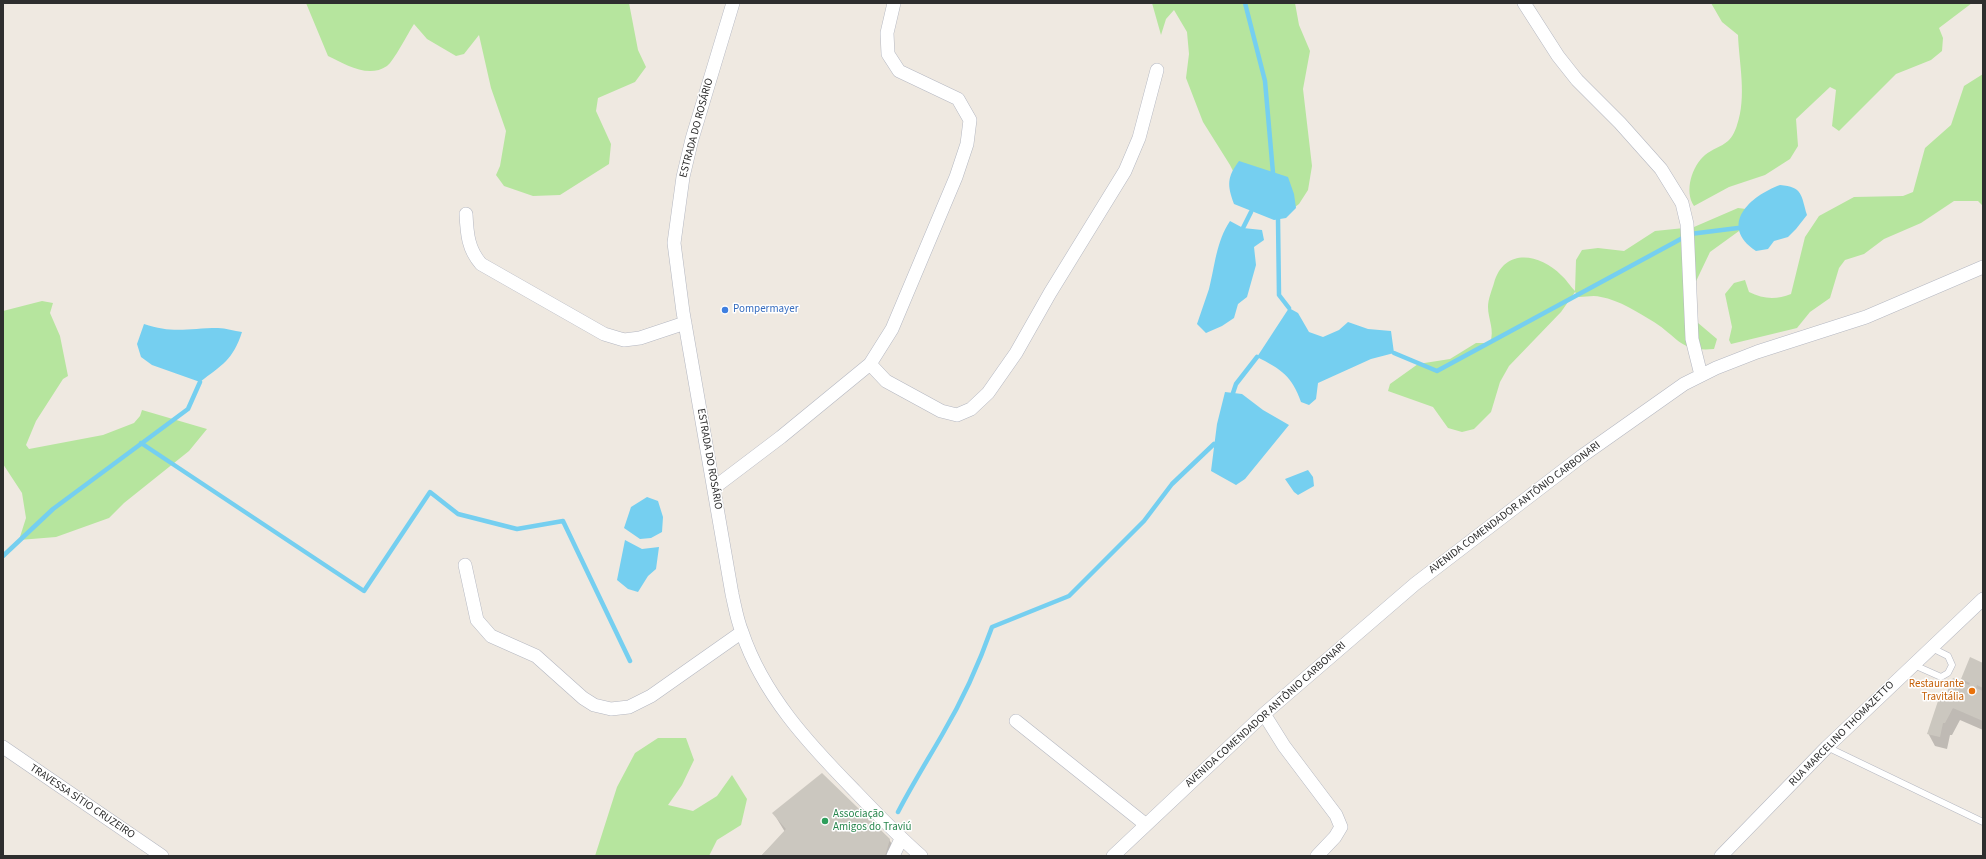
<!DOCTYPE html>
<html>
<head>
<meta charset="utf-8">
<style>
	body { margin:0 }
	#map { position:relative; width:1986px; height:859px; overflow:hidden; background:#efe9e1; font-family:"Source Sans 3",sans-serif }
	canvas { display:block }
	.frame { position:absolute; inset:0; border:4px solid #2e2e2e; pointer-events:none }
</style>
</head>
<body>
<div id="map">
<canvas width="1986" height="859"></canvas>
<div class="frame"></div>
</div>
<script>
const g = document.querySelector('canvas').getContext('2d');
g.lineJoin = 'round';
function paint(path, color) { g.fillStyle = color; g.fill(path, 'evenodd'); }
function stroke(path, color, width, dash) { g.strokeStyle = color; g.lineWidth = width; g.lineCap = dash ? 'butt' : 'round'; g.setLineDash(dash || []); g.stroke(path); }
function label(font, color, halo, rows, align = 'center') {
  g.font = font + ' "Source Sans 3",sans-serif'; g.lineWidth = 3; g.setLineDash([]); g.textBaseline = 'middle'; g.strokeStyle = halo; g.fillStyle = color; for (const [text, x, y, turn = 0] of rows) {
    g.save(); g.translate(x, y); g.rotate((+turn || 0) * Math.PI / 180); g.textAlign = isNaN(turn) ? turn : align; if (halo) g.strokeText(text, 0, 0); g.fillText(text, 0, 0); g.restore();
  }
}
const green = new Path2D(`
	M306,3h323l9,47 8,17 -11,15 -37,16 -2,13 15,33 -2,20 -49,31 -27,1 -29,-10 -8,-11 4,-9 6,-35 -15,-43 -12,-53 -15,19 -8,2 -29,-17 -13,-15c-6,9 -20,37 -27,42 -19,13 -42,-2 -59,-10z
	M1152,3h143l4,22 11,26 -7,38 9,77 -4,24 -9,14 -12,9 -46,-26 -11,-22 -27,-43 -17,-44 3,-24 -2,-22 -13,-22 -8,9 -5,16z
	M1711,3h261l-33,25 4,10 -1,13 -11,9 -35,14 -57,57 -7,-5 4,-36 -6,-3 -34,32 2,27 -8,13 -25,16 -36,12 -35,19c-10,-15 -2,-40 11,-51 7,-6 16,-8 23,-14 4,-3 8,-12 9,-16 10,-28 2,-62 1,-90l-16,-13z
	M1983,74v132l-5,-5h-24l-33,22 -37,16 -20,15 -19,6 -6,8 -9,30 -20,14 -13,16 -66,16 -2,-4 3,-13 -7,-33 9,-11 11,-3 4,12c14,7 27,8 42,2l14,-57 14,-21 35,-19 49,-1 10,-4 12,-44 26,-23 13,-39z
	M1738,208l8,1 -7,22 -29,21 -21,44 2,21 26,22 -3,10c-34,3 -35,-11 -60,-27 -15,-9 -35,-22 -53,-25 -7,-2 -15,0 -22,0l-4,-5 -14,20 -52,54 -9,16 -9,30 -17,17 -12,3 -14,-4 -15,-21 -45,-16 2,-7 28,-20 32,-5 26,-16h14c5,-13 -2,-24 -2,-36 0,-8 4,-17 6,-24 10,-35 45,-30 67,-8 5,4 9,11 14,16l1,-31 6,-10 16,-2 26,3 31,-20 39,-4z
	M42,301l11,2 -3,10 10,23 8,40 -5,3 -27,42 -10,24 3,4 74,-14 31,-12 6,-7 2,-6 65,19 -18,22 -65,52 -15,15 -53,19 -37,3 7,-22 -4,-25 -19,-29v-153z
	M658,738h28l8,22 -12,25 -14,20 25,6 24,-15 15,-21 15,24 -6,26 -24,15 -8,16h-114l22,-69 18,-34z`);
const water = new Path2D(`
	M1239,161l49,16 6,17 2,14 -10,10 -12,2 -40,-16c-7,-19 -7,-27 5,-43z
	M1780,185c23,2 21,10 27,30l-11,14 -8,8 -14,4 -6,8 -12,2c-38,-26 -6,-55 24,-66z
	M1230,221l13,7 19,2 2,10 -10,7 2,18 -9,32 -9,7 -4,14 -12,8 -16,7 -9,-9c4,-12 8,-23 12,-35 6,-23 7,-47 21,-68z
	M1289,308l9,5 11,19 14,5 16,-7 9,-8 20,7 23,2 3,22 -23,6 -53,24 -2,16 -7,6 -8,-3c-9,-26 -20,-33 -44,-45z
	M144,324c29,10 45,4 74,4 8,0 16,3 24,4 -9,28 -20,33 -42,50l-48,-17 -11,-8 -4,-13z
	M1225,392l17,2 21,16 26,15 -44,54 -9,6 -25,-14 6,-47z
	M1308,470l5,7 1,9 -16,9 -4,-3 -9,-13z
	M647,497l11,4 5,16 -1,15 -11,6 -11,1 -16,-11 7,-21z
	M625,540l17,9 17,-2 -3,22 -8,7 -10,16 -10,-3 -11,-9z`);
const shadow = new Path2D(`
	M1983,664v66l-23,-10 -8,15h-2l-3,14 -12,-3 -7,-13 18,-35 19,-14 -3,-5z
	M774,814l115,25 9,17h-137l24,-24z`);
const stream = new Path2D(`
	M1245,3l20,78 8,92
	M1278,219l1,76 10,13
	M1243,228l8,-16
	M1394,353l43,18 253,-137 48,-6
	M1233,393l3,-9 21,-27
	M141,443l223,148 66,-99 28,22 59,15 46,-8 67,140
	M3,556l50,-47 135,-100 12,-27
	M898,812c14,-27 29,-51 44,-77 20,-34 37,-71 50,-108l77,-31 75,-75 28,-37 42,-40`);
const building = new Path2D(`
	M1970,657l13,6v25l-6,-3 -1,3 7,3v30l-30,-13 -8,15h-2l-3,14 -13,-3 13,-39 5,2 8,-19 16,7 1,-2 -9,-4z
	M822,773l68,66 -5,17h-124l25,-27 -14,-16z`);
const lane = new Path2D(`
	M1914,665l27,12 7,-4 4,-8 -4,-9 -16,-8
	M1827,747l156,75`);
const street = new Path2D(`
	M733,3l-41,136 -9,38 -9,66 9,69 49,282c3,13 5,26 10,38 21,63 67,112 112,158 22,23 43,45 67,66
	M1524,3l34,53 19,24 43,43 41,46 21,34 5,21 5,115 9,36
	M466,214c1,20 2,35 15,50l123,70 20,6 16,-2 45,-15
	M870,364l16,17 55,30 16,4 14,-6 17,-16 28,-40 34,-60 75,-122 14,-33 18,-68
	M715,487l66,-50 89,-73 22,-35 64,-152 11,-33 3,-24 -12,-21 -59,-28 -11,-17 -1,-21 7,-30
	M465,565l12,55 14,16 45,20 47,42 11,7 17,4 18,-2 22,-11 91,-64
	M1264,714l20,32 52,69 5,12 -6,10 -18,19
	M1016,721l129,103
	M3,747l159,109
	M893,856l8,-17
	M1113,856l151,-142 151,-130 167,-128 102,-72 32,-16 41,-16 109,-35 117,-50
	M1721,856l106,-109 156,-148`);
const markers = [
	[725,310,4,"#3f7fe0"],
	[1972,691,4,"#e8710a"],
	[825,821,4,"#2e9e5b"]
];
const streetNames = [
	["ESTRADA DO ROSÁRIO",697,128,-75],
	["ESTRADA DO ROSÁRIO",709,459,80],
	["AVENIDA COMENDADOR ANTÔNIO CARBONARI",1515,508,-37],
	["AVENIDA COMENDADOR ANTÔNIO CARBONARI",1266,715,-42],
	["RUA MARCELINO THOMAZETTO",1842,734,-45],
	["TRAVESSA SÍTIO CRUZEIRO",82,802,34]
];
const shopNames = [
	["Pompermayer",733,310]
];
const foodNames = [
	["Restaurante",1964,685],
	["Travitália",1964,698]
];
const leisureNames = [
	["Associação",833,815],
	["Amigos do Traviú",833,828]
];
paint(green, '#b6e59e');
paint(water, '#75cff0');
paint(shadow, '#0003');
stroke(stream, '#75cff0', 4.5);
paint(building, '#cbc7bf');
stroke(lane, '#b4b7c1', 7);
stroke(street, '#b4b7c1', 14);
stroke(lane, '#fff', 6);
stroke(street, '#fff', 13);
for (const [x, y, r, color] of markers) { const dot = new Path2D(); dot.arc(x, y, r, 0, 2 * Math.PI); g.fillStyle = color; g.fill(dot); stroke(dot, '#fff', 1.5); }
label('11px', '#2e2e2e', '#fff', streetNames);
label('11px', '#366cbe', '#fff', shopNames, 'left');
label('11px', '#c56008', '#fff', foodNames, 'right');
label('11px', '#27864d', '#fff', leisureNames, 'left');
</script>
</body>
</html>
